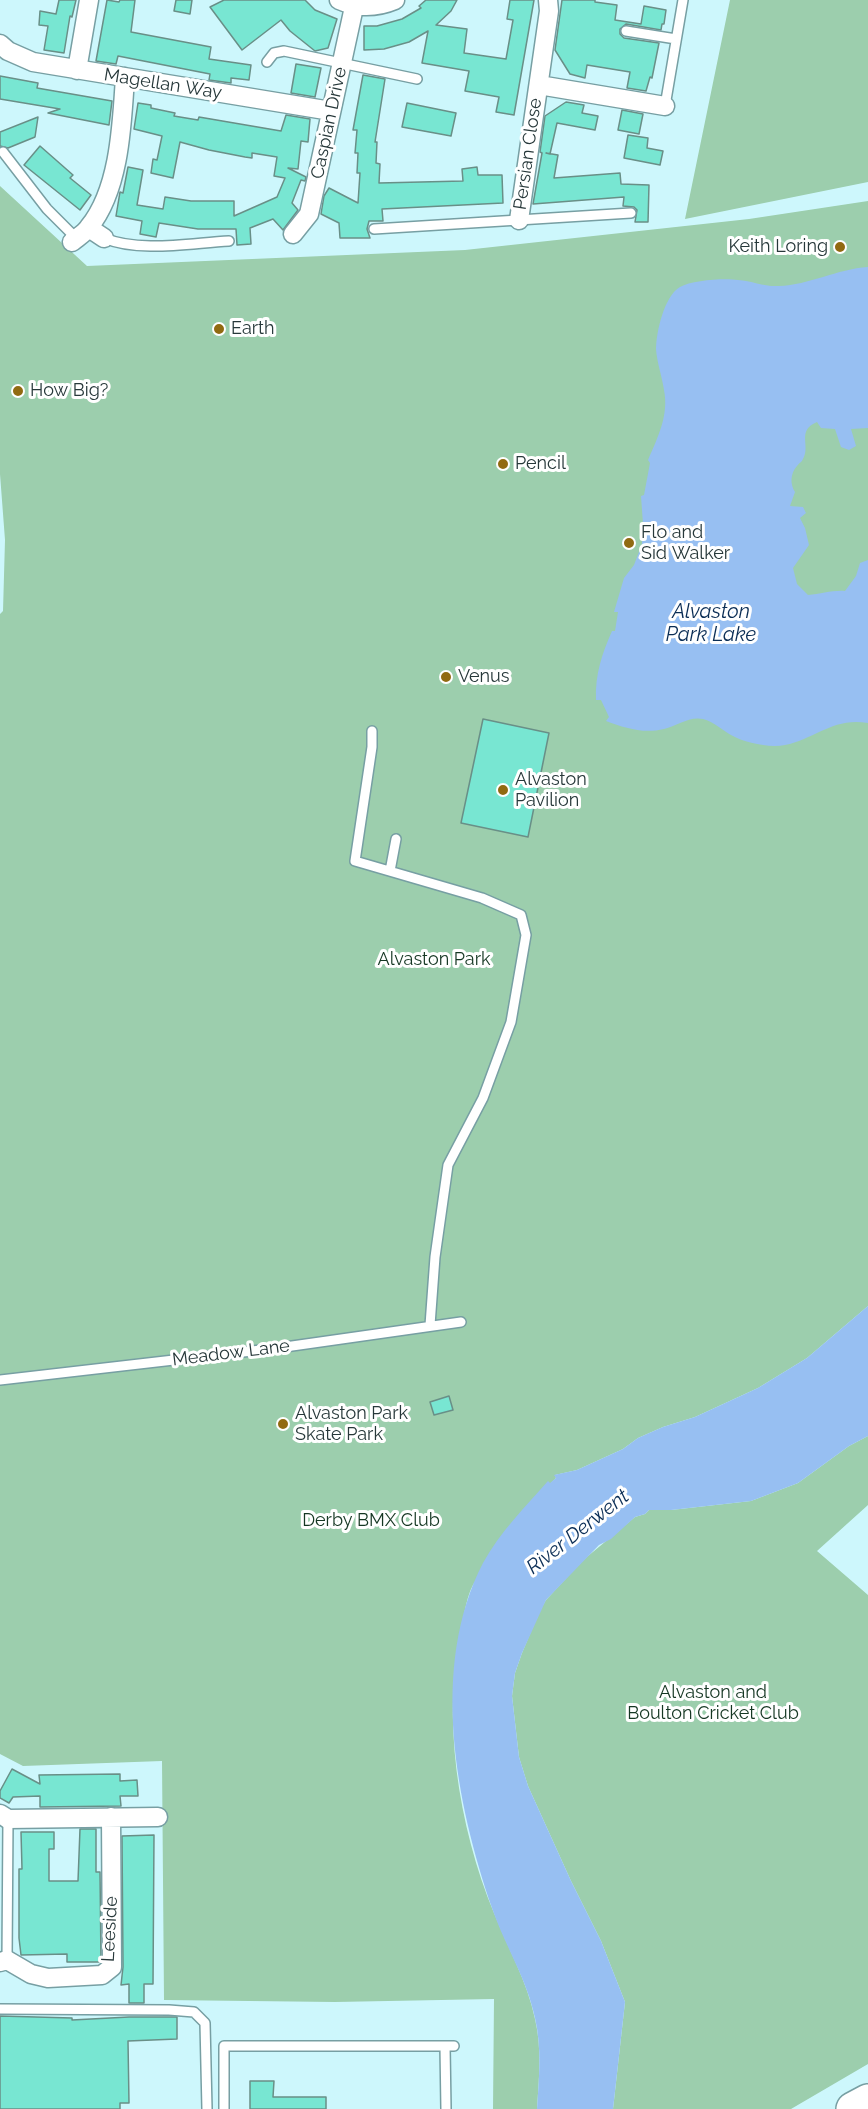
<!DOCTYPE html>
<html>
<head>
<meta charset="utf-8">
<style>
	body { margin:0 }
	canvas { display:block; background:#cdf7fc }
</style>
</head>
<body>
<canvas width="868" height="2109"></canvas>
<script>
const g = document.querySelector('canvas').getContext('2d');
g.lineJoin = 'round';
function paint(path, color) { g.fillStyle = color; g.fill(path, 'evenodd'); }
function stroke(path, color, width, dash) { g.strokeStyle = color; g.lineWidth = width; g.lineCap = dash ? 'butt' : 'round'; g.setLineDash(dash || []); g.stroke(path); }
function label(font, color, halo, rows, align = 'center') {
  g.font = font + ' Raleway,sans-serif'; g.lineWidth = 6; g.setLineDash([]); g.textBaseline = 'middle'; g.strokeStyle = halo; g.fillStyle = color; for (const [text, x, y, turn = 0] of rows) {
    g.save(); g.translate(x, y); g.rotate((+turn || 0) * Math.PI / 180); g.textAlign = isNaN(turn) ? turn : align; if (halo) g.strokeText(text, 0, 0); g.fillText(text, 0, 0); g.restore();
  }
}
const green = new Path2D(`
	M730,0h138v182l-183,37z
	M0,186l87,80 378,-16 284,-31 119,-18v1105l-61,52 -49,30 -63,29 -32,10 -25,11 -15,11 -46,21 -22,5 1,3 -6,6c-17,22 -35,45 -52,68 -8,11 -18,21 -25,33 -6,11 -8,26 -11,39 -21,92 -4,202 32,289 14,35 33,68 41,106 7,29 4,60 2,90h-44l1,-110 -159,3 -171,-2 -2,-239 -139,5 -23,-12v-1140l3,-3 2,-71 -5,-66z
	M868,1436v69l-51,46 51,44v469l-77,45h-178l12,-107 -24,-61 -30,-60 -43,-95 -9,-29 -7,-61 3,-23 7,-20 18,-43 6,-10 36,-39 53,-44 10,-3 4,-4h22l80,-9 47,-18 51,-37z`);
const water = new Path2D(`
	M868,267v161l-17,1 5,17 -7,4 -8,-3 -6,-18 -14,-1 -4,-6c-21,9 -6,23 -14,37 -2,4 -3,3 -6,7 -7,8 -7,18 -2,26l-5,14 13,1 3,6 -6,5 5,10 4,17 -16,23 4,16 11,11c13,-1 25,-5 37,-4l11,-15 4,-13 8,-3v163c-35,-6 -53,16 -83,22 -16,3 -40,-2 -54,-10 -9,-5 -17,-13 -28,-16 -14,-3 -26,7 -39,10 -21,5 -39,-1 -58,-8l3,-4 -8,-17h-5c-1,-26 6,-46 16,-69h3l3,-19h-4l10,-34 10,-13 8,-21 1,-20 -2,-28 3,-1 6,-32 -2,-3c10,-23 21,-45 16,-70 -2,-14 -7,-27 -8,-41 0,-16 8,-53 24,-62 12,-7 45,-9 58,-7 14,1 27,7 41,6 30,-1 58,-17 89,-19z
	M868,1306v130l-19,10 -51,37 -47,18 -80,9h-22l-4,4 -10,3 -24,22 -12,6 -53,55 -24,53 -7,20 -3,23 7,61 9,29 43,95 30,60 24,61 -12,107h-76c2,-30 5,-61 -2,-91 -8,-39 -30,-72 -43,-110 -36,-105 -63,-241 -9,-345 17,-31 42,-56 65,-82l2,2 6,-5 -2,-3 23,-5 46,-21 15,-11 25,-11 32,-10 63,-29 49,-30z`);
const building = new Path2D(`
	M59,0h17l-4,17 -2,-1 -6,37 -20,-3 4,-24 -9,-1 1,-14 16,3z
	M107,0l12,2 1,-2h15l-4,32 80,15 -2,12 42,6 -2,15 -18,-2v5l-22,-3 1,-6 -92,-18 -2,8 -20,-3z
	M176,0h16l-2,14 -16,-3z
	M224,0h81l10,10 22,9 -9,29 -13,3 -25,-20 -9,-11 -39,30 -32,-43z
	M426,0h31l-6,11 -15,14 31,4 -3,24 42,6 7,-39 -6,-1 3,-19h24l-20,115 -18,-3 3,-15 -34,-6 4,-20 -47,-8 6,-32 -19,11 -25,7 -20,1v-24h13l25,-7 19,-11 -2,-2z
	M562,0h33v2l22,3 -2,15 26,4 3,-18 22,4 -2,14h-2l-1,6 -35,-6 -6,5v5l4,4 35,5 -7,35 -2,-1 -4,14 -19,-3 3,-16 -43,-7 -2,13 -15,-4 -15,-24z
	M296,64l25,4 -6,29 -24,-4z
	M363,75l22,4 -10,63h2l-1,21 4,1 -1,19 84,-2 -1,-12 15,-2 1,8h24l1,28 -121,6 1,12h-14l-2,8 3,9h-30l-1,-15 -18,-9 3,-18 5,-8 29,15 2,-30h-3l1,-20h-3l2,-23h-4z
	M0,76l38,7 -1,5 75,13 -3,24 -61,-12 12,-4 -60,-10z
	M566,102l18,3 -2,8 16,3 -3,14 -38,-7 -7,31 -4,-1 12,2 -4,23 66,-5 1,11 28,1 -1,37h-13l2,-12 -3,-3 -11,-1 1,-9 -91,7 9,-51 -2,-1 5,-36z
	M138,103l13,2v3l24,5 -1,3 24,4 1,-3 82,14 5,-16 24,4 -2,23 -7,-1 -3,28 -10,-1 18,9 -1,4 -4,-1 -9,23 6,7 -15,20 -10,-11 -23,9 1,16 -14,1 -1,-16h-38l-39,-6 -3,14 -16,-3 2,-13 -26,-5 4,-24 3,1 5,-26 15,3 -6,35 26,4 2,-12 26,4h43v15l43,-19 8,-19 -11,-2 3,-19 -25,-4v5l-7,-1 -36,-7 -29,-8 -7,36 -22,-5 2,-14 4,1 5,-24 -28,-7z
	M407,103l49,10 -5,23 -49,-9z
	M622,110l21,4 -4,20 -21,-4z
	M38,117l-3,20 -27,11 -8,-2v-14z
	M628,135l20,3 -1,10 16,3 -3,14 -36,-7z
	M40,146l33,29 -3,3 21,17 -11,15 -56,-45z
	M483,719l66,14 -21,104 -67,-14z
	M449,1396l4,14 -19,5 -4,-13z
	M12,1769l28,15 -1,-9 81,-1v7l17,-1 1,16h-18l1,10 -81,1v-11l-27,1 -4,6 -9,-5v-7z
	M80,1829h16v43h4l1,90h-34v-8l-46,1 -2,-17v-69h3l-1,-37h33v17h-5v32h29z
	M154,1835l-1,149h-9v19h-15v-19l-8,1 2,-18 -1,-131z
	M0,2016l72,2v2l57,-3h48v22l-49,2 1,62h-9v6h-120z
	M250,2081h24l-1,16h53v12h-76z`);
const lane = new Path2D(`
	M626,31l50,8
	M267,62l7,-9 10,-2 133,28
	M665,106l18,-106
	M3,152l44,57 29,29
	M374,229l257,-16
	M104,238c36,15 86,5 125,3
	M372,731v16l-17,114 127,37 39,17 5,20 -15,87 -28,76 -35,67 -13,92 -5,68
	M390,871l6,-32
	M0,1380l278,-32 183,-26
	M7,1960l1,-141
	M0,2009l169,1 25,2 11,11 2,86
	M445,2046l1,63
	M224,2109v-63h230`);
const street = new Path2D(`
	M339,0c18,8 37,8 56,0
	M0,44l8,7 25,11 298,49
	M77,70l12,-70
	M539,85l126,21
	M519,220l30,-209 -1,-11
	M89,228l15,10
	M293,234l16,-20 45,-207
	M72,242c6,-5 13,-9 17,-15 31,-38 33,-104 36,-150
	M0,1814l8,5 150,-2
	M0,1962l7,-2 24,14 17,4 54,-3 10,-8 -1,-150`);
const highway = new Path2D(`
	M853,2109l15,-8`);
const markers = [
	[840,247,6,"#916a11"],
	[219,329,6,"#916a11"],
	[18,391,6,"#916a11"],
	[503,464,6,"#916a11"],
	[629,543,6,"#916a11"],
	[446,677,6,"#916a11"],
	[503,790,6,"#916a11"],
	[283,1424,6,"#916a11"]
];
const streetNames = [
	["Magellan Way",163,84,9],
	["Caspian Drive",329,123,-78],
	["Persian Close",528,154,-82],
	["Meadow Lane",231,1353,-7],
	["Leeside",110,1929,-87]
];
const poiNames = [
	["Keith Loring",828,247,"right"],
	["Earth",231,329],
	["How Big?",30,391],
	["Pencil",515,464],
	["Flo and",641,533],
	["Sid Walker",641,554],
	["Venus",458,677],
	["Alvaston",515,780],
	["Pavilion",515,801],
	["Alvaston Park",295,1414],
	["Skate Park",295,1435]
];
const parkNames = [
	["Alvaston Park",434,960],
	["Derby BMX Club",371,1521],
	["Alvaston and",713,1693],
	["Boulton Cricket Club",713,1714]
];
const waterNames = [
	["Alvaston",711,612],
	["Park Lake",711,635],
	["River Derwent",578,1532,-38]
];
paint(green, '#9ccead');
paint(water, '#97bff2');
paint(building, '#78e6d2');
stroke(building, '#698f87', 1.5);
stroke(lane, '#779fa3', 12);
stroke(street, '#779fa3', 21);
stroke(highway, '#779fa3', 36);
stroke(lane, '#fff', 9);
stroke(street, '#fff', 18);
stroke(highway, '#fff', 33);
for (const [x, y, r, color] of markers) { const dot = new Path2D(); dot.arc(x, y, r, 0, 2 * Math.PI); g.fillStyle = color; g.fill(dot); stroke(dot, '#fff', 2); }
label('18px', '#27383a', '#fff', streetNames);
label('18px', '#27383a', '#fff', poiNames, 'left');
label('18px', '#153723', '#fff', parkNames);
label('italic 20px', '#0a2d55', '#fff', waterNames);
</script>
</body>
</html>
